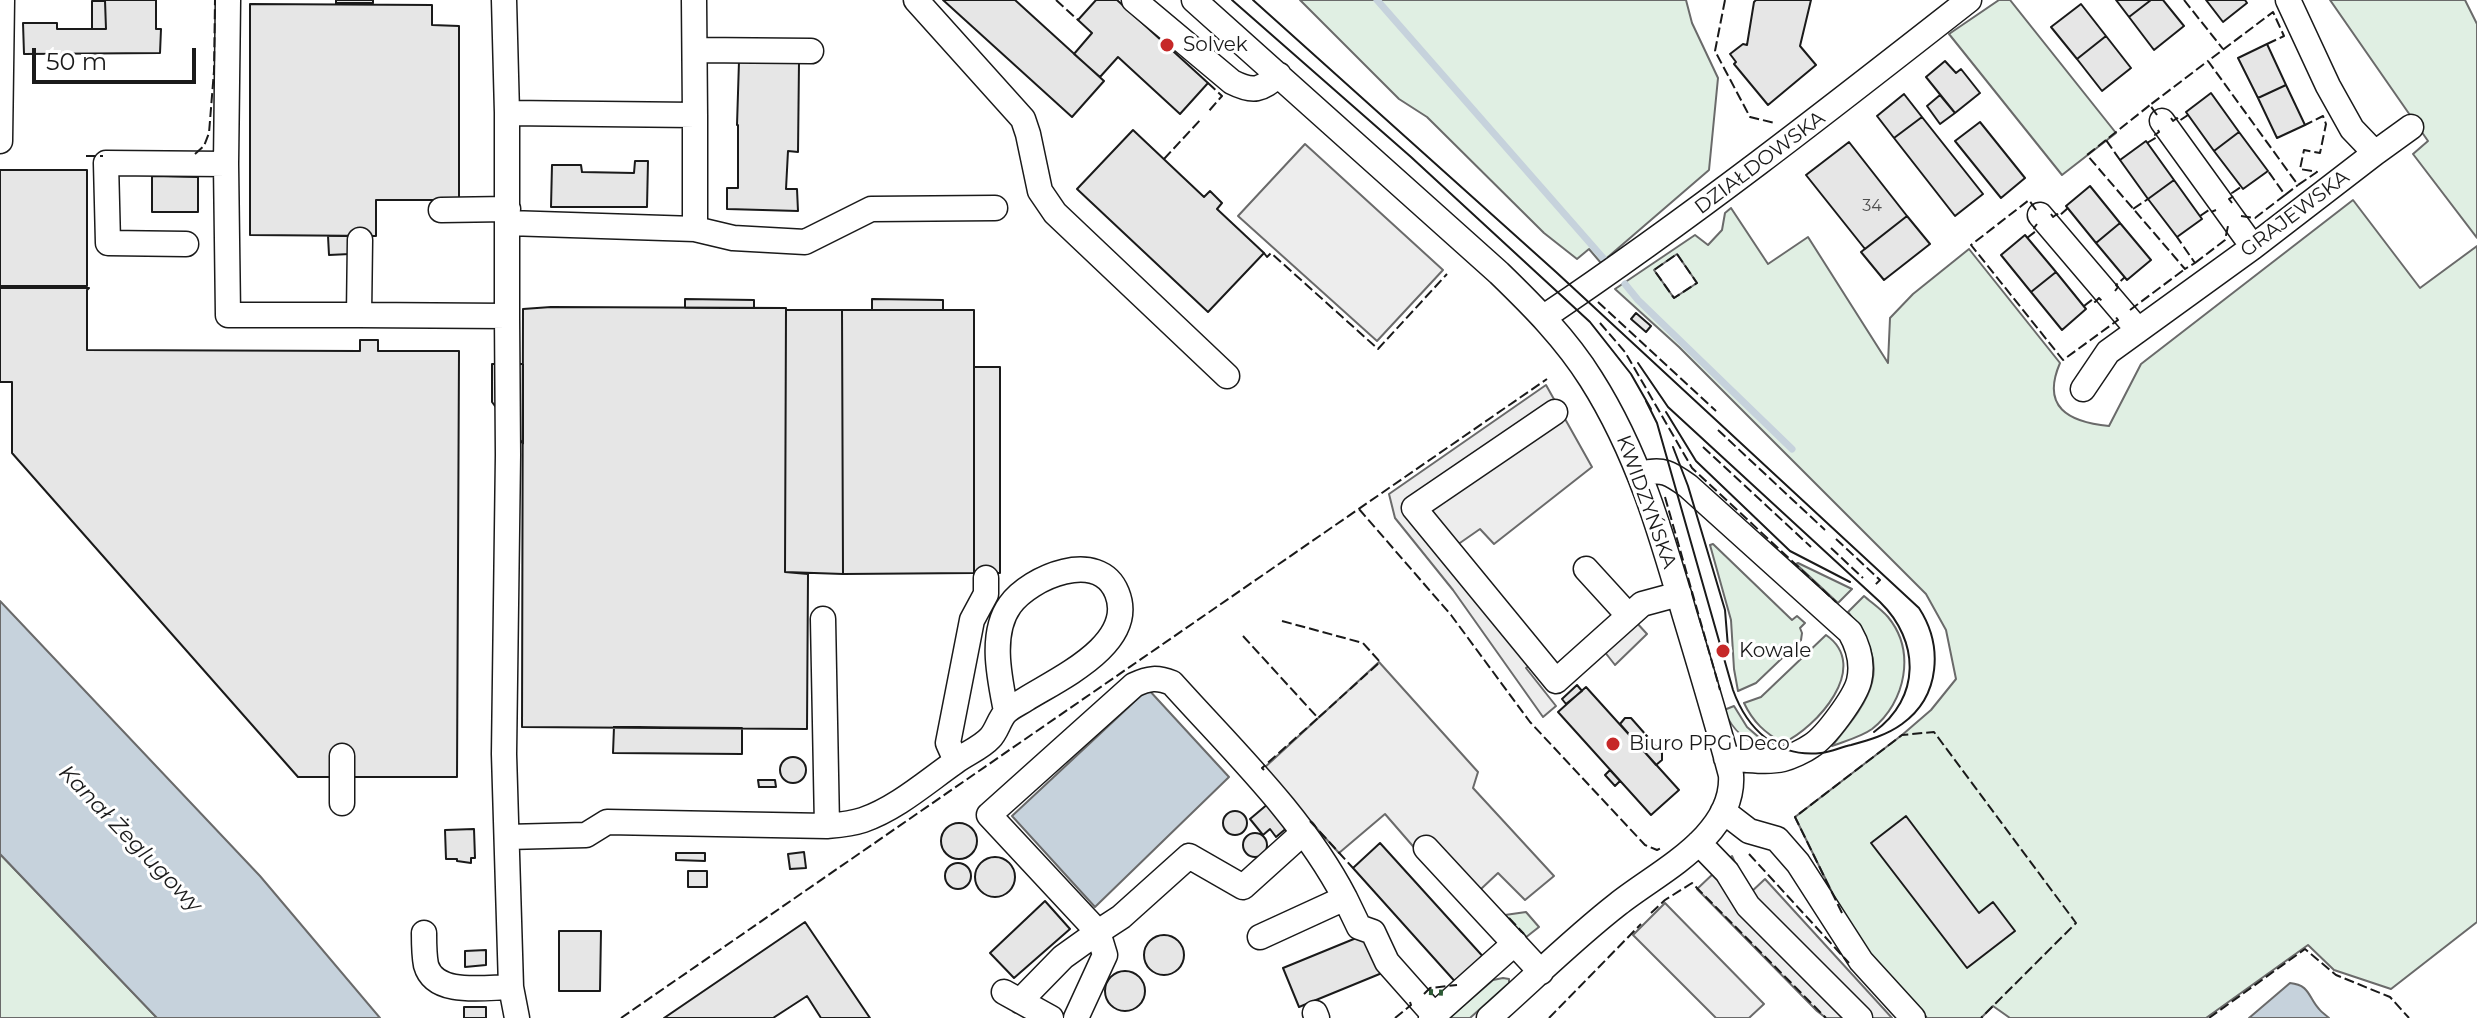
<!DOCTYPE html>
<html>
<head>
<meta charset="utf-8">
<style>
	body { margin:0 }
	#map { position:relative; width:2477px; height:1018px; overflow:hidden; background:#fff; font-family:Montserrat,sans-serif }
	canvas { display:block }
	.scale { position:absolute; left:32px; top:48px; width:164px; height:36px; box-sizing:border-box; border:4px solid #1a1a1a; border-top:0; padding-left:10px; font-size:24px; line-height:28px; white-space:nowrap; color:#1a1a1a; -webkit-text-stroke:6px #fff; paint-order:stroke }
</style>
</head>
<body>
<div id="map">
<canvas width="2477" height="1018"></canvas>
<div class="scale">50 m</div>
</div>
<script>
const g = document.querySelector('canvas').getContext('2d');
g.lineJoin = 'round';
function paint(path, color) { g.fillStyle = color; g.fill(path, 'evenodd'); }
function stroke(path, color, width, dash) { g.strokeStyle = color; g.lineWidth = width; g.lineCap = dash ? 'butt' : 'round'; g.setLineDash(dash || []); g.stroke(path); }
function label(font, color, halo, rows, align = 'center') {
  g.font = font + ' Montserrat,sans-serif'; g.lineWidth = 6; g.setLineDash([]); g.textBaseline = 'middle'; g.strokeStyle = halo; g.fillStyle = color; for (const [text, x, y, turn = 0] of rows) {
    g.save(); g.translate(x, y); g.rotate((+turn || 0) * Math.PI / 180); g.textAlign = isNaN(turn) ? turn : align; if (halo) g.strokeText(text, 0, 0); g.fillText(text, 0, 0); g.restore();
  }
}
const green = new Path2D(`
	M1300,0h386l6,23 26,55 -9,92 -108,93 -12,-14 -12,10 -33,-26 -117,-116 -28,-18z
	M1999,0h11l106,133 -54,42 -113,-141z
	M2330,0h135l12,24v214l-64,-84 15,-13z
	M2353,200l67,88 57,-42v676l-86,67 -57,-19 -26,-25 -102,73h-196l-17,-12 -12,12h-54l-72,-79 -60,-122 107,-82 29,-25 25,-31 -10,-49 -20,-36 -247,-247 -64,-58 80,-54 13,10 14,-15 3,-17 6,-5 37,56 40,-27 80,126 2,-45 23,-24 56,-45 91,114c-19,44 8,59 49,63l32,-62zM1677,254l20,29 -23,15 -20,-28z
	M1713,544l79,76 5,-4 8,7 -5,5 2,5 -1,7 -45,43 -18,8 -4,-22 -3,-49 -21,-75z
	M1798,563l54,26 -14,14 -42,-39z
	M1864,596c8,7 17,13 24,21 28,34 18,85 -16,112 -11,8 -27,12 -40,17 40,-49 62,-78 16,-134z
	M1826,635c46,32 -10,93 -43,108 -18,-10 -30,-21 -39,-40l17,-6z
	M1734,706l13,21 22,19c-22,-2 -37,-16 -45,-36z
	M0,854l157,164h-157z
	M1526,912l13,15 -14,11 -20,-23z
	M1503,978l6,1v4l-39,35h-21l44,-38z`);
const parking = new Path2D(`
	M1305,144l138,126 -66,71 -139,-125z
	M1546,385l46,82 -98,77 -14,-15 -23,16 89,109 -20,14 30,38 -13,11 -90,-127 -58,-72 -6,-24z
	M1636,622l11,12 -32,31 -11,-14z
	M1379,662l99,110 -5,16 81,88 -29,24 -27,-27 -34,32 -79,-91 -46,39 -76,-84z
	M1732,856l17,38 16,-15 127,139h-66l-9,-7 -120,-122z
	M1665,903l99,101 -15,14h-33l-83,-83z`);
const water = new Path2D(`
	M0,601l260,275 120,142h-223l-157,-164z
	M1148,689l81,88 -134,130 -83,-91z
	M2290,983c20,2 18,14 29,26 3,4 7,6 10,9h-80z`);
const stream = new Path2D(`
	M1377,0l227,259
	M1625,284l13,16 154,149`);
const building = new Path2D(`
	M105,0h51v29h5l-1,24 -136,1 -1,-31h34v6h49z
	M336,0h37v3h-37z
	M943,0h72l89,81 -32,36z
	M1096,0h21l91,83 -28,31 -62,-57 -18,20 -26,-23 18,-21 -14,-13z
	M1756,0h55l-11,46 16,19 -48,40 -34,-41 2,-2 -6,-8 13,-10 4,1 7,-43z
	M2116,0h35l-22,17z
	M2151,0h12l21,26 -30,24 -25,-33z
	M2206,0h39l2,3 -24,19z
	M92,1h13l1,28h-14z
	M250,4l182,1v20l27,1v174h-83v36l-126,-1z
	M2081,4l25,32 -29,23 -26,-32z
	M2106,36l25,32 -29,23 -25,-32z
	M2267,44l19,41 -28,13 -20,-40z
	M739,61l60,1 -1,90 -10,-1 -2,38h11l1,22 -71,-2v-21h11v-63h-1z
	M1945,61l11,12 5,-4 19,24 -25,20 -29,-36z
	M2286,85l19,40 -28,13 -19,-40z
	M2211,93l28,39 -25,19 -28,-39z
	M1904,94l18,23 -28,21 -17,-22z
	M1940,95l15,18 -15,11 -13,-18z
	M1922,117l61,77 -28,22 -61,-78z
	M1980,122l45,56 -24,20 -46,-57z
	M1133,130l71,67 6,-6 12,12 -5,6 47,44 -56,59 -131,-123z
	M2239,132l29,39 -25,18 -29,-38z
	M2146,141l28,39 -26,19 -28,-39z
	M1849,142l58,74 -42,33 -59,-74z
	M635,161h13l-1,46h-96l1,-42h29l1,7 52,1z
	M0,170h87v116h-87z
	M152,176l46,1v35h-46z
	M2174,180l28,39 -25,18 -29,-38z
	M2090,186l30,37 -24,20 -30,-37z
	M1907,216l23,28 -46,36 -23,-28z
	M2120,223l31,37 -24,20 -31,-37z
	M2025,235l31,37 -25,20 -30,-37z
	M328,236h22v18l-21,1z
	M2056,272l30,37 -24,21 -31,-38z
	M0,288h89l-2,2v60l273,1v-11h18v11h81l-2,426h-159l-286,-324v-71h-12z
	M685,299l69,1v8h-69z
	M872,299l71,1v10h-71z
	M551,307l235,1 -1,264 23,2 -1,155 -285,-2 1,-418z
	M786,310h56l1,264 -58,-2z
	M842,310h132v263l-131,1z
	M1636,313l15,13 -5,6 -15,-13z
	M492,364h31v80l-31,-42z
	M974,367h26v206h-26z
	M1577,685l5,6 -16,13 -4,-5z
	M1586,687l93,103 -28,25 -93,-103z
	M1625,718h6l31,35v7l-6,5 -36,-41z
	M614,727l128,1v26l-129,-1z
	M780 770a13 13 0 1 1 26 0a13 13 0 1 1-26 0Z
	M1610,770l10,11 -5,5 -10,-11z
	M758,780h17l1,7h-17z
	M1269,803l20,23 -13,11 -6,-8 -7,6 -13,-16z
	M1223 823a12 12 0 1 1 24 0a12 12 0 1 1-24 0Z
	M1906,816l73,97 14,-11 22,29 -48,37 -96,-125z
	M941 841a18 18 0 1 1 36 0a18 18 0 1 1-36 0Z
	M474,829l1,29h-4v5l-14,-2v-2h-11l-1,-29z
	M1243 845a12 12 0 1 1 24 0a12 12 0 1 1-24 0Z
	M1380,843l107,118 -28,25 -106,-118z
	M804,852l2,16 -16,1 -2,-15z
	M676,853h29v8l-29,-1z
	M975 877a20 20 0 1 1 40 0a20 20 0 1 1-40 0Z
	M945 876a13 13 0 1 1 26 0a13 13 0 1 1-26 0Z
	M688,871h19v16h-19z
	M1045,901l25,28 -56,49 -24,-25z
	M805,922l65,96h-49l-14,-22 -34,22h-109z
	M559,931h42l-1,60h-41z
	M1366,934l16,39 -83,34 -16,-39z
	M1144 955a20 20 0 1 1 40 0a20 20 0 1 1-40 0Z
	M486,950v15l-21,2v-16z
	M1105 991a20 20 0 1 1 40 0a20 20 0 1 1-40 0Z
	M464,1007h22v11h-22z`);
const minor = new Path2D(`
	M228,0l-2,164 2,151h131l1,-75
	M504,0l3,113 188,2 -1,-115
	M916,0l107,119 5,15 12,57 15,22 172,163
	M1134,0l98,82c22,11 28,8 47,-7
	M1194,0l305,273c34,33 67,66 92,106 47,74 70,154 94,237 16,53 32,106 46,159 4,61 -73,97 -113,129 -45,35 -86,76 -129,114
	M696,50l115,1
	M2162,121l91,126
	M0,141l2,-141
	M2375,153l36,-26
	M441,210l67,-1
	M2040,215l98,115
	M508,223l187,6 38,9 72,4 66,-33 124,-1
	M695,229v-114
	M186,244l-78,-1 -2,-80 120,1
	M359,315l148,1v-203
	M507,316l1,139 -4,299 7,233
	M1544,317c147,-99 286,-208 425,-317
	M2083,389l25,-37 145,-105 122,-94 -23,-24 -24,-43 -40,-86
	M1555,412l-141,96 142,173 86,-77 37,-10
	M1640,474c23,-6 30,-1 48,12l162,146c8,14 13,32 9,49 -4,16 -33,56 -48,65 -7,5 -20,11 -28,13 -17,4 -39,0 -57,-1
	M1586,569l42,46
	M823,619l4,207
	M956,761l-8,-18 24,-123 14,-26v-16
	M342,803v-47
	M1723,811l26,20 28,8 21,24 63,98 52,57
	M1304,832l-61,55 -54,-31 -68,61 -23,15 -109,-117 145,-130c15,-7 23,-8 38,-2 62,69 130,133 173,215
	M507,837l79,-2 21,-13 220,4c11,-1 24,-2 36,-6 34,-12 62,-37 92,-58 10,-8 26,-14 35,-24 7,-7 9,-19 16,-26 5,-5 14,-9 20,-13 34,-21 111,-56 91,-106 -18,-45 -87,-16 -107,12 -21,29 -10,75 -4,106
	M1699,843l28,29 21,34 112,112
	M1426,848l115,124
	M424,933c0,11 0,22 2,32 9,32 60,22 85,22l6,31
	M1260,937l85,-39 14,29 14,5 14,30 47,53
	M1004,992l47,26
	M1020,1001l43,-44 35,-25 7,23 -29,63
	M1315,1013l2,5
	M1431,1018l84,-75`);
const tram = new Path2D(`
	M1232,0l179,157 179,165 41,52 20,35
	M1253,0l303,272 363,336c24,37 22,88 -17,116 -15,11 -33,16 -51,21 -10,2 -19,7 -30,8 -44,5 -74,-24 -88,-63l-76,-267 -11,-22
	M1638,363l30,44 212,195c40,39 41,96 -6,130
	M1666,412l30,49 94,90 60,31
	M1673,447l15,39 37,124 3,37`);
const hedge = new Path2D(`
	M1429,992l18,1`);
const fence = new Path2D(`
	M1056,0l22,20
	M1725,0l-10,51 35,66 25,6
	M2184,0l39,49
	M2267,44l17,-8 -11,-24 -65,49 90,124 19,-13 -17,-3 4,-19 16,3 6,-29 -3,-8 -18,9
	M1208,83l14,13 -14,16
	M2157,115l-7,-10 58,-44
	M2171,118l2,3 4,-3 2,3 9,-6
	M2106,140l-19,15 98,114 10,-6 -18,-26
	M2147,143l10,-6 -2,-2 4,-3 -1,-2
	M195,154l9,-8 5,-13 5,-62 1,-71
	M86,156h17
	M1164,159l38,-41
	M2120,160l-14,-20 44,-35
	M2285,195l13,-10
	M2232,203l-3,-4 5,-3 -2,-3 9,-6
	M2133,209l15,-10
	M2036,210l-7,-10 -58,45 92,115 55,-40 -3,-4
	M2051,214l2,3 4,-3 2,2 9,-8
	M2200,216l9,-6 2,2 5,-2
	M2241,216l14,2 30,-23 -17,-24
	M2027,238l9,-7 -2,-3 3,-4
	M1264,253l3,4 4,-4 107,96 69,-75
	M1677,254l20,29 -23,15 -20,-28z
	M2195,263l30,-23 3,-14
	M2115,291l3,-4 -2,-2 9,-8
	M1598,302l118,109
	M2084,306l9,-7 2,3 4,-4 3,3
	M2130,310l55,-41
	M1600,323l25,29 67,116 144,134
	M1718,430l107,100
	M1703,447l108,100
	M1665,497l55,193
	M1359,509l92,106 79,107 115,123 12,5 4,-2
	M1836,539l44,41 -7,7
	M1831,548l32,30
	M1282,621l81,22 17,19 -62,56
	M1243,636l75,82 -56,50 2,2
	M1310,821l43,47
	M1749,854l100,109
	M1651,913l14,-13 27,-17 134,135
	M1842,913l-47,-96 107,-82 32,-3 142,191 -95,95
	M1509,918l15,16
	M1424,994l6,-6 27,-3
	M621,1018l926,-639
	M1395,1018l16,-13 -1,-3
	M1549,1018l92,-94
	M2209,1018l96,-69 31,26 54,22 19,21`);
const markers = [
	[1167,45,8,"#c62828"],
	[1723,651,8,"#c62828"],
	[1613,744,8,"#c62828"]
];
const numberNames = [
	["34",1872,206]
];
const poiNames = [
	["Solvek",1183,45],
	["Kowale",1739,651],
	["Biuro PPG Deco",1629,744]
];
const streetNames = [
	["DZIAŁDOWSKA",1760,163,-37],
	["GRAJEWSKA",2295,214,-37],
	["KWIDZYŃSKA",1646,502,70]
];
const waterNames = [
	["Kanał Żeglugowy",130,839,46]
];
paint(green, '#e0efe3');
stroke(green, '#6a6a6a', 2);
paint(parking, '#ededed');
stroke(parking, '#6a6a6a', 2);
paint(water, '#c6d2dc');
stroke(water, '#6a6a6a', 2);
stroke(stream, '#c6d2dc', 7);
paint(building, '#e6e6e6');
stroke(building, '#1a1a1a', 2);
stroke(minor, '#1a1a1a', 27);
stroke(minor, '#fff', 24);
stroke(tram, '#1a1a1a', 2);
stroke(hedge, '#2b5a34', 6, [4, 6]);
stroke(fence, '#1a1a1a', 2, [10, 4]);
for (const [x, y, r, color] of markers) { const dot = new Path2D(); dot.arc(x, y, r, 0, 2 * Math.PI); g.fillStyle = color; g.fill(dot); stroke(dot, '#fff', 3); }
label('16px', '#4d4d4d', null, numberNames);
label('20px', '#1a1a1a', '#fff', poiNames, 'left');
label('20px', '#1a1a1a', '#fff', streetNames);
label('italic 22px', '#1a1a1a', '#fff', waterNames);
</script>
</body>
</html>
